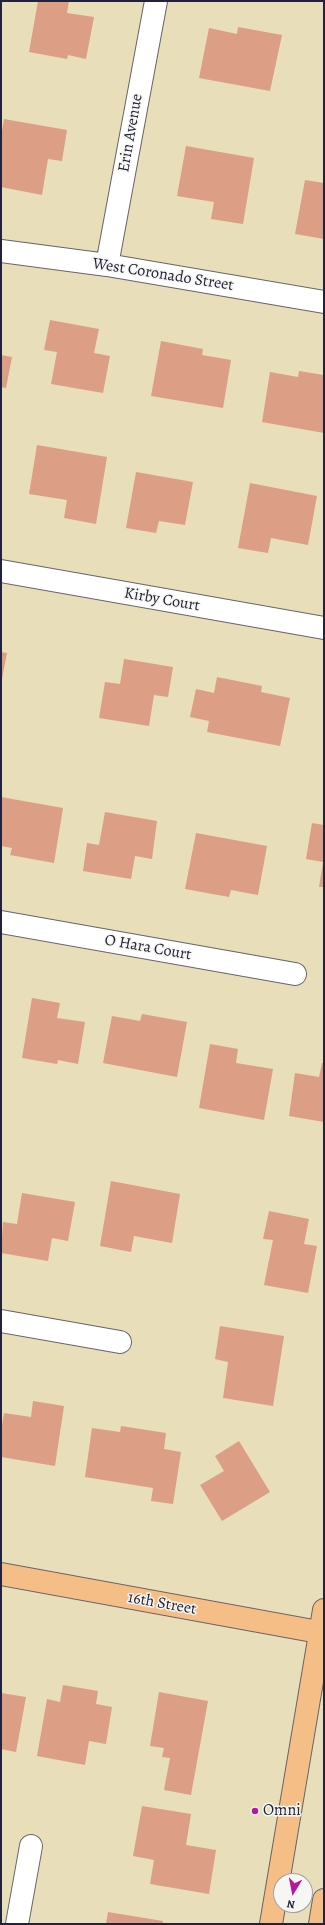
<!DOCTYPE html>
<html>
<head>
<meta charset="utf-8">
<style>
	body { margin:0 }
	#map { position:relative; width:325px; height:1925px; overflow:hidden; background:#e8deba; font-family:Alegreya,serif }
	canvas { display:block }
	.frame { position:absolute; inset:0; border:2px solid #22223b; pointer-events:none }
	.north { position:absolute; left:273px; top:1873px; width:40px; height:40px; box-sizing:border-box; background:#f6f6f2; border:1px solid #a1a1a9; border-radius:50%; rotate:190deg; font-size:11px; font-weight:700; line-height:16px; text-align:center; color:#22223b }
	.north::after { content:''; display:block; margin:auto; width:14px; height:18px; background:#b5179e; clip-path:polygon(50% 0,100% 100%,50% 72%,0 100%) }
</style>
</head>
<body>
<div id="map">
<canvas width="325" height="1925"></canvas>
<div class="frame"></div>
<div class="north">N</div>
</div>
<script>
const g = document.querySelector('canvas').getContext('2d');
g.lineJoin = 'round';
function paint(path, color) { g.fillStyle = color; g.fill(path, 'evenodd'); }
function stroke(path, color, width, dash) { g.strokeStyle = color; g.lineWidth = width; g.lineCap = dash ? 'butt' : 'round'; g.setLineDash(dash || []); g.stroke(path); }
function label(font, color, halo, rows, align = 'center') {
  g.font = font + ' Alegreya,serif'; g.lineWidth = 3; g.setLineDash([]); g.textBaseline = 'middle'; g.strokeStyle = halo; g.fillStyle = color; for (const [text, x, y, turn = 0] of rows) {
    g.save(); g.translate(x, y); g.rotate((+turn || 0) * Math.PI / 180); g.textAlign = isNaN(turn) ? turn : align; if (halo) g.strokeText(text, 0, 0); g.fillText(text, 0, 0); g.restore();
  }
}
const building = new Path2D(`
	M38,1h31l-2,12 27,4 -8,42 -18,-4 -1,4 -38,-7z
	M238,27l44,8 -12,56 -71,-13 10,-50 28,6z
	M4,119l63,11 -5,31 -14,-2 -6,36 -41,-8v-50z
	M186,146l68,12 -11,66 -32,-5 3,-17 -37,-6z
	M305,180l19,3v56l-29,-5z
	M50,320l49,9 -5,24 16,3 -7,37 -52,-9 6,-32 -13,-2z
	M161,341l42,8 -1,6 29,5 -8,48 -72,-12z
	M1,355l11,2 -6,31 -5,-1z
	M299,371l25,4v58l-62,-11 8,-50 28,5z
	M37,445l70,12 -11,67 -32,-6 3,-18 -38,-6z
	M136,472l57,10 -8,43 -26,-4 -3,12 -30,-5z
	M250,483l67,13 -9,49 -37,-7 -3,15 -30,-5z
	M1,652l6,1 -5,26h-1z
	M124,659l49,8 -5,30 -14,-2 -5,31 -50,-8 6,-36 15,2z
	M217,677l45,9 -1,6 29,6 -10,48 -73,-14 2,-11 -19,-4 6,-28 18,4z
	M1,797l62,11 -9,55 -44,-8 2,-7 -11,-2z
	M105,812l52,9 -5,38 -17,-3 -4,23 -48,-8 4,-28 12,2z
	M312,823l12,2v62h-5l4,-25 -17,-3z
	M196,833l71,13 -9,49 -27,-5 -2,7 -44,-8z
	M32,998l28,5 -3,15 28,4 -7,42 -20,-4 -1,4 -35,-6z
	M142,1014l45,8 -10,55 -74,-14 9,-47 28,5z
	M210,1044l28,5 -2,14 37,6 -9,51 -65,-12z
	M322,1063h2v59l-35,-6 6,-43 24,4z
	M111,1181l69,13 -8,49 -38,-7 -3,16 -31,-6z
	M22,1193l53,9 -7,39 -16,-3 -4,23 -47,-8 2,-31 14,2z
	M269,1211l40,8 -5,25 13,2 -9,47 -44,-8 9,-45 -10,-1z
	M220,1326l64,10 -11,70 -50,-8 5,-36 -13,-3z
	M33,1401l31,5 -9,60 -54,-9v-25l3,-19 27,4z
	M121,1426l45,7 -2,16 17,3 -8,52 -22,-3 2,-13 -68,-11 7,-49 28,4z
	M239,1441l31,51 -48,29 -22,-36 24,-14 -9,-15z
	M63,1685l35,6 -2,13 16,3 -6,37 -17,-3 -4,24 -48,-9 10,-57 13,3z
	M159,1692l49,9 -17,94 -27,-5 6,-32 -8,-1 2,-9 -14,-2z
	M1,1693l25,4 -10,55 -15,-3z
	M142,1806l49,8 -5,31 30,5 -7,44 -59,-10 4,-24 -21,-4z
	M108,1912l55,9v3h-57z`);
const street = new Path2D(`
	M1,251l106,14 217,37
	M107,265l49,-264
	M1,571l323,57
	M1,922l294,52
	M1,1321l119,21
	M17,1924l14,-78`);
const primary = new Path2D(`
	M1,1574l323,59
	M271,1924l53,-314
	M320,1924l4,-24`);
const markers = [
	[255,1811,4,"#b5179e"]
];
const streetNames = [
	["Erin Avenue",131,133,-80],
	["West Coronado Street",163,275,9],
	["Kirby Court",162,600,10],
	["O Hara Court",148,948,10],
	["16th Street",162,1604,10]
];
const poiNames = [
	["Omni",263,1811]
];
paint(building, '#dc9e85');
stroke(street, '#676467', 24);
stroke(primary, '#676467', 24);
stroke(street, '#fff', 22);
stroke(primary, '#f6be87', 22);
for (const [x, y, r, color] of markers) { const dot = new Path2D(); dot.arc(x, y, r, 0, 2 * Math.PI); g.fillStyle = color; g.fill(dot); stroke(dot, '#f6f6f2', 1.5); }
label('16px', '#22223b', '#f6f6f2', streetNames);
label('16px', '#22223b', '#f6f6f2', poiNames, 'left');
</script>
</body>
</html>
